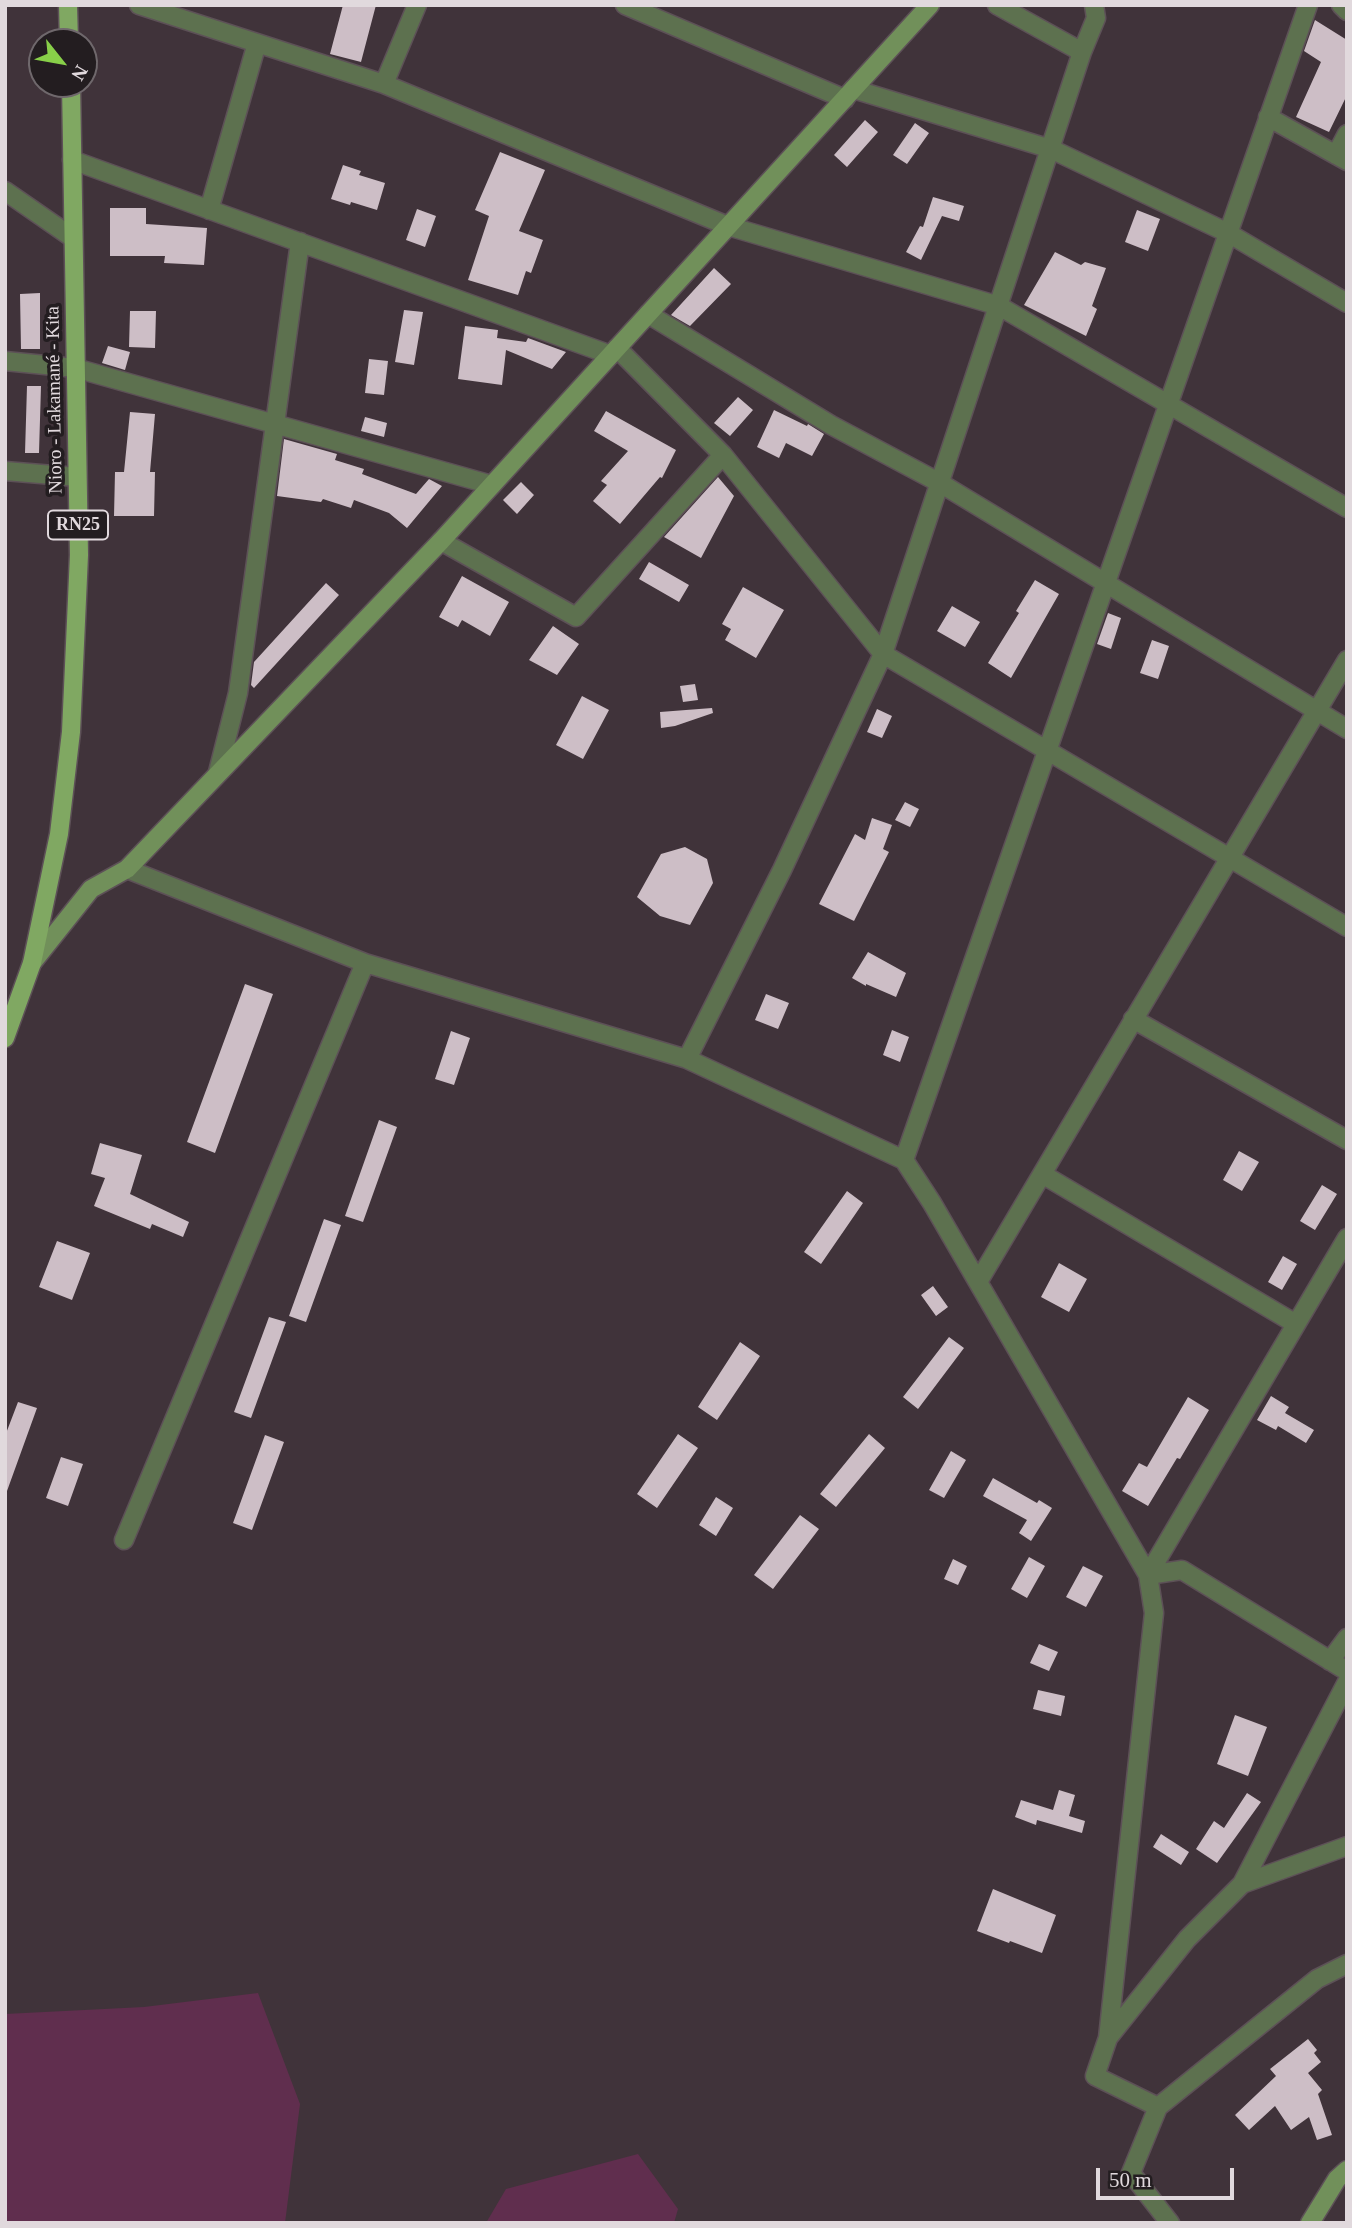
<!DOCTYPE html>
<html>
<head>
<meta charset="utf-8">
<style>
	body { margin:0 }
	#map { position:relative; width:1352px; height:2228px; overflow:hidden; background:#40333a; font-family:"Times New Roman",serif }
	canvas { display:block }
	.frame { position:absolute; inset:0; border:7px solid #e1d9dd; pointer-events:none }
	.north { position:absolute; left:28px; top:28px; width:70px; height:70px; box-sizing:border-box; background:#231d20; border:2px solid #6f686c; border-radius:50%; rotate:121deg; font-size:19px; font-weight:700; line-height:28px; text-align:center; color:#e1d9dd }
	.north::after { content:''; display:block; margin:auto; width:24px; height:32px; background:#88cf49; clip-path:polygon(50% 0,100% 100%,50% 72%,0 100%) }
	.scale { position:absolute; left:1096px; top:2168px; width:138px; height:32px; box-sizing:border-box; border:4px solid #e1d9dd; border-top:0; padding-left:9px; font-size:21px; line-height:24px; white-space:nowrap; color:#e1d9dd; -webkit-text-stroke:5px #231d20; paint-order:stroke }
</style>
</head>
<body>
<div id="map">
<canvas width="1352" height="2228"></canvas>
<div class="frame"></div>
<div class="north">N</div>
<div class="scale">50 m</div>
</div>
<script>
const g = document.querySelector('canvas').getContext('2d');
g.lineJoin = 'round';
function paint(path, color) { g.fillStyle = color; g.fill(path, 'evenodd'); }
function stroke(path, color, width, dash) { g.strokeStyle = color; g.lineWidth = width; g.lineCap = dash ? 'butt' : 'round'; g.setLineDash(dash || []); g.stroke(path); }
function label(font, color, halo, rows, align = 'center') {
  g.font = font + ' "Times New Roman",serif'; g.lineWidth = 7; g.setLineDash([]); g.textBaseline = 'middle'; g.strokeStyle = halo; g.fillStyle = color; for (const [text, x, y, turn = 0] of rows) {
    g.save(); g.translate(x, y); g.rotate((+turn || 0) * Math.PI / 180); g.textAlign = isNaN(turn) ? turn : align; if (halo) g.strokeText(text, 0, 0); g.fillText(text, 0, 0); g.restore();
  }
}
const green = new Path2D(`
	M258,1993l42,111 -15,119h-280v-209l139,-7z
	M638,2154l40,55 -4,14h-188l20,-34z`);
const building = new Path2D(`
	M343,5h33l-15,57 -31,-8z
	M1315,20l32,20v55l-18,37 -33,-15 25,-55 -17,-11z
	M865,120l13,12 -31,35 -13,-12z
	M915,123l14,10 -22,31 -14,-9z
	M500,152l45,18 -26,61 24,9 -12,33 -5,-2 -8,24 -50,-15 21,-64 -14,-6z
	M343,165l18,6 -2,4 26,8 -8,27 -26,-8 -1,3 -19,-6z
	M933,197l31,9 -5,15 -17,-5 -21,44 -15,-8 14,-26 3,1z
	M110,208h36v16l61,4 -3,37 -40,-2 1,-7h-55z
	M417,209l19,7 -11,31 -19,-7z
	M1137,210l23,9 -12,32 -23,-9z
	M1055,252l26,13 4,-3 21,6 -14,38 5,3 -11,27 -62,-31z
	M714,268l17,16 -41,42 -19,-11z
	M40,293v56h-19l-1,-55z
	M404,310l19,2 -9,53 -19,-3z
	M130,311h26l-1,37 -26,-1z
	M465,326l33,4 -1,8 29,4 2,-4 38,14 -14,17 -46,-19 -4,35 -44,-6z
	M108,346l22,6 -5,18 -23,-7z
	M369,359l19,2 -4,34 -19,-2z
	M27,386h14l-2,67h-14z
	M738,397l15,13 -23,26 -16,-13z
	M774,410l33,16 1,-2 16,10 -12,22 -26,-13 -7,15 -22,-11z
	M606,411l70,39 -14,28 -2,-1 -40,47 -27,-23 14,-16 -6,-4 27,-30 -34,-20z
	M130,412l25,2 -5,58h5l-1,44h-40l1,-44h9z
	M365,417l22,6 -3,14 -23,-6z
	M284,439l53,15 -2,6 29,9 -2,5 54,20 13,-15 13,7 -35,42 -18,-15 -35,-13 -3,8 -28,-9 -2,3 -44,-6z
	M718,477l16,19 -33,62 -37,-21z
	M521,482l13,13 -17,19 -14,-14z
	M649,562l40,23 -10,17 -40,-23z
	M462,576l47,26 -19,34 -28,-16 -4,7 -19,-10z
	M1035,580l24,14 -48,84 -23,-15 31,-50 -3,-2z
	M326,583l13,12 -85,93 -3,-3 3,-23z
	M743,587l41,23 -28,48 -31,-18 6,-11 -9,-5z
	M952,606l28,16 -15,25 -28,-16z
	M1108,613l13,5 -10,31 -14,-5z
	M553,626l26,18 -22,31 -28,-15z
	M1152,640l17,6 -11,33 -18,-6z
	M695,684l3,16 -15,2 -3,-16z
	M582,696l27,14 -26,49 -27,-14z
	M712,708l1,5 -38,13 -14,2 -1,-16z
	M877,709l15,7 -10,22 -15,-6z
	M905,802l14,7 -9,18 -15,-7z
	M872,818l20,7 -9,24 6,3 -35,69 -35,-17 36,-70 10,6z
	M685,847l22,12 6,24 -23,42 -30,-9 -23,-19 24,-43z
	M868,952l38,21 -10,24 -30,-13v2l-14,-8z
	M245,984l28,10 -58,159 -28,-11z
	M766,994l23,9 -11,26 -23,-9z
	M892,1030l17,7 -9,25 -17,-7z
	M451,1031l19,7 -16,47 -19,-6z
	M379,1120l18,7 -34,95 -18,-6z
	M100,1143l42,12 -12,39 59,28 -6,15 -31,-13 -2,5 -56,-23 11,-28 -14,-4z
	M1239,1151l20,11 -17,29 -19,-11z
	M1322,1185l15,9 -22,36 -15,-9z
	M847,1191l16,12 -42,61 -17,-12z
	M324,1219l17,6 -35,97 -17,-6z
	M57,1241l33,12 -18,47 -33,-13z
	M1283,1256l14,8 -15,26 -14,-8z
	M1059,1263l28,16 -18,33 -28,-15z
	M933,1286l15,21 -12,9 -15,-21z
	M269,1317l17,5 -35,96 -17,-6z
	M949,1337l15,11 -46,61 -15,-12z
	M740,1342l20,14 -43,64 -19,-13z
	M1271,1396l18,11 -4,6 29,17 -8,13 -28,-17 -2,4 -19,-10z
	M1188,1397l21,13 -29,49 -3,-1 -29,48 -26,-15 17,-28 8,4z
	M18,1402l19,6 -30,83h-2v-55z
	M678,1434l20,14 -41,60 -20,-14z
	M869,1434l16,14 -49,59 -16,-13z
	M265,1435l19,7 -32,88 -19,-7z
	M951,1451l15,9 -22,38 -15,-8z
	M61,1457l22,7 -15,42 -22,-8z
	M993,1478l44,25 2,-3 13,8 -21,33 -12,-8 8,-13 -44,-24z
	M716,1497l17,11 -17,28 -17,-11z
	M800,1515l19,14 -46,60 -19,-14z
	M1029,1557l16,9 -18,32 -16,-9z
	M953,1559l14,7 -9,19 -14,-6z
	M1083,1566l20,10 -17,31 -20,-10z
	M1039,1644l19,8 -9,19 -19,-8z
	M1038,1690l27,6 -4,20 -28,-7z
	M1235,1715l32,12 -19,49 -31,-12z
	M1059,1790l16,5 -6,21 16,5 -3,12 -45,-13 -1,5 -21,-8 6,-17 32,10z
	M1247,1793l14,9 -44,61 -21,-14 18,-28 10,7z
	M1161,1834l28,18 -8,13 -28,-18z
	M993,1889l63,26 -14,38 -32,-12 -1,2 -32,-12z
	M1308,2039l9,11 -3,3 7,9 -13,11 14,17 -4,4 14,41 -15,5 -8,-23 -18,13 -16,-24 -26,24 -14,-15 41,-39 -6,-7z`);
const street = new Path2D(`
	M139,5l245,79 344,142 271,80 348,202
	M625,5l220,94
	M997,5l85,47
	M1094,5l2,13 -14,34 -199,602 -101,216 -95,189 217,101 28,43 216,372 6,38 -46,425 -13,38 63,31
	M1341,5l6,6
	M384,84l33,-79
	M853,89l198,60 177,84 119,70
	M1268,117l79,44
	M1336,155l11,-21
	M72,160l539,195
	M5,191l68,47
	M209,210l48,-167
	M648,314l183,111 109,58 407,246
	M617,348l106,107 160,199 464,273
	M5,361l70,7 417,117
	M5,471l72,6
	M441,541l135,76 147,-162
	M218,772l20,-79 62,-451
	M127,869l238,94 322,96
	M1133,1019l214,121
	M904,1160l404,-1155
	M1042,1174l254,150
	M978,1282l369,-622
	M124,1540l241,-577
	M1148,1575l199,-337
	M1148,1575l34,-5 165,101
	M1330,1661l17,-23
	M1242,1884l105,-38
	M1108,2038l79,-99 55,-55 105,-202
	M1170,2223l-39,-50 27,-66 159,-128 30,-15`);
const secondary = new Path2D(`
	M32,963l59,-74 36,-20 314,-328 489,-536
	M1310,2223l27,-44 10,-9`);
const primary = new Path2D(`
	M68,5l1,37
	M5,1038l27,-75 27,-129 12,-102 8,-177 -8,-471`);
const shields = [
	[78,525,60]
];
const shieldNames = [
	["RN25",78,525]
];
const streetNames = [
	["Nioro - Lakamané - Kita",55,400,-91]
];
paint(green, '#602e4e');
paint(building, '#cdbec6');
stroke(street, '#5d5157', 21);
stroke(secondary, '#5d5157', 21);
stroke(primary, '#5d5157', 21);
stroke(street, '#5d714f', 18);
stroke(secondary, '#71905a', 18);
stroke(primary, '#80a862', 18);
for (const [x, y, w] of shields) { const box = new Path2D(); box.roundRect(x - w / 2, y - 14.5, w, 29, 5); g.fillStyle = '#231d20'; g.fill(box); stroke(box, '#e1d9dd', 2); }
label('bold 18px', '#e1d9dd', null, shieldNames);
label('19px', '#e1d9dd', '#231d20', streetNames);
</script>
</body>
</html>
